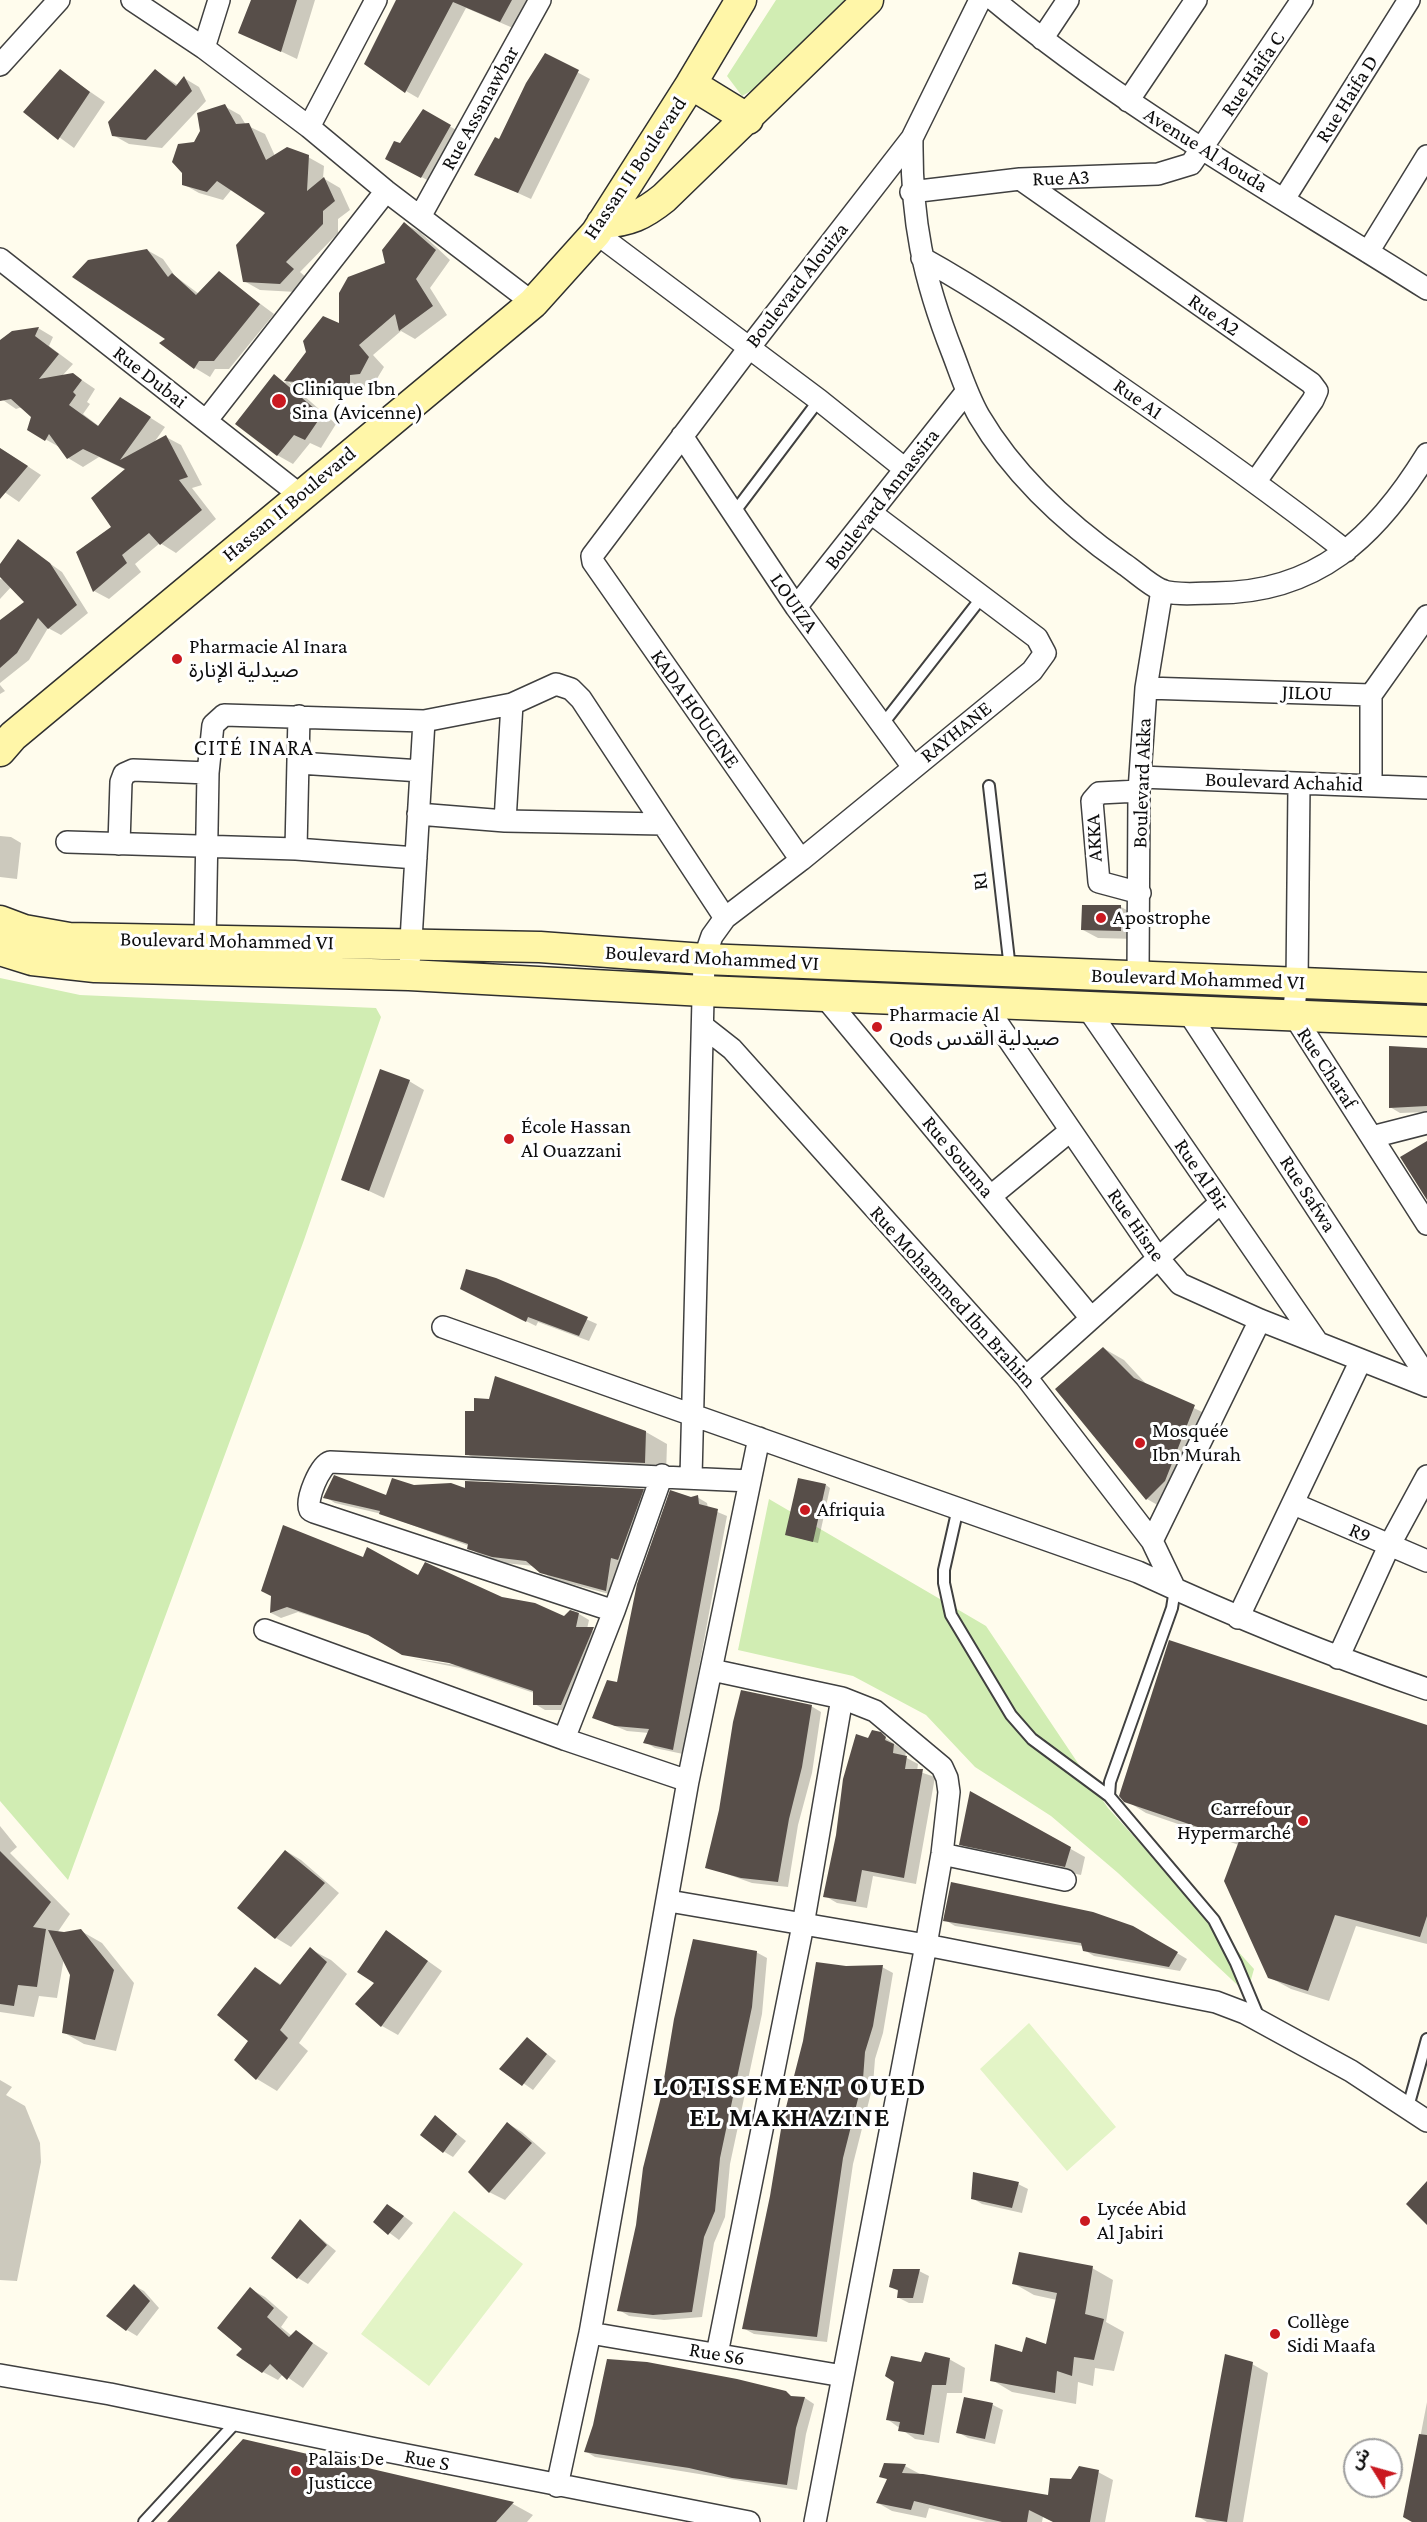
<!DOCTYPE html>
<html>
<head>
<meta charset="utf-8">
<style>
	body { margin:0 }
	#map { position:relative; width:1427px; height:2522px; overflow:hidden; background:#fffced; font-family:"Crimson Pro","Noto Sans Arabic",serif }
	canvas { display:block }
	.north { position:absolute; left:1343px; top:2438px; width:60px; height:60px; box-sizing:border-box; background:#fff; border:2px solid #9e9e9e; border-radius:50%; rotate:307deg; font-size:16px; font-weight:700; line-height:24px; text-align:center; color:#0d0d0d }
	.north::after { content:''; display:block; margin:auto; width:21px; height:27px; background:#ca1920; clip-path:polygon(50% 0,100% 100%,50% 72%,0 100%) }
</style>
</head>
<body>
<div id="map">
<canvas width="1427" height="2522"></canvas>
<div class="north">ش</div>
</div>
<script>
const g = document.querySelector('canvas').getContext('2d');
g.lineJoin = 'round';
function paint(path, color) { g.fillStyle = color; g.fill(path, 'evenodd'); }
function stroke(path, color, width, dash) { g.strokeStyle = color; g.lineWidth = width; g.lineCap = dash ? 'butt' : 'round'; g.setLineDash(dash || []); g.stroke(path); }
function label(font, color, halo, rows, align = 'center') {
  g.font = font + ' "Crimson Pro","Noto Sans Arabic",serif'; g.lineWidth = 6; g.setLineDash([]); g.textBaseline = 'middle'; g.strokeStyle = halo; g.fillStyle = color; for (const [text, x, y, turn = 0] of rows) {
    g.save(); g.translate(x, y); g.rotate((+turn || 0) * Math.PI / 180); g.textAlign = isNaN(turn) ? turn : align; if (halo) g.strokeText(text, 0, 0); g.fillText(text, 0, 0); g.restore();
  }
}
const green = new Path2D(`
	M776,0h70l-73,78 -31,18 -15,-20z
	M0,978l80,17 296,13 5,9 -77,223 -236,640 -68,-79z
	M769,1499l217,127 122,182 146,161 -7,25 -129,-121 -67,-57 -76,-49 -49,-52 -73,-39 -115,-26z`);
const pitch = new Path2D(`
	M1029,2023l87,104 -49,44 -87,-102z
	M454,2211l69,53 -94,122 -68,-52z`);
const shadow = new Path2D(`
	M252,0h63l-18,59 -57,-27z
	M397,0h132l-16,28 -47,-20 -48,90 -12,-7z
	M545,55l45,24 -59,120 -55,-25 23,-33z
	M60,71l45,31 -31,46 -49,-36z
	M156,71l22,14 6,-7 15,9 7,14 -44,47 -33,-4 -16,-9z
	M224,106l16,9 6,10 19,9 10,22 33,1 16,9 -1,12 17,10 10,22 -12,9v14l-38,39 8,7 -12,13 -36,-2 -16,-9 23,-69 -35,-23 -9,11 -24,-7 -16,-9 12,-41z
	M423,111l42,24 -28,50 -35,-18 -2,-23z
	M405,224l15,8 30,28 -20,28 17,27 -32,24 -14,-8 -28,24 11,12 -9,15 -10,1v12l-64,-6 -14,-8 49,43 -15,24 -11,-5 -17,21 -16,-9 -3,-79 11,7 23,-31 33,-27 46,-61z
	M147,250l16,9 12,17 24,18 20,-21 55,41 -45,55h-14l-5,8 -15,-9 -28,-29z
	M38,328l15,9 -4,9 24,18 -11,12 11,-2 22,15 -8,13 3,2 -7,10 17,13 35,-19 30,19 -12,17 13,-7 15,8 21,40 -10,3 24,31 -40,34 -16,-10 -25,21 6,8 -32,27 -15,-8 32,-121 -27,-13 -16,10 -15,-9 -7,-10 -32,-18 4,-13 -11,-10 -6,2 -16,-11v-56z
	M0,448l41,27 -22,27 -19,-13z
	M18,541l44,31 26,41 -27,22 -13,-7 -19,32 -29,23v-61l26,-20 -15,-15 -11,12v-20l5,1 -5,-5v-9z
	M0,685l5,6 -5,3z
	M0,836l11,1 10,6 -4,36 -17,-2z
	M1121,907l15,8v24l-38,-1 -15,-8z
	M1427,1049v63l-27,1 -10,-6z
	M409,1081l15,9 -40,108 -41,-19z
	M496,1279l101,45 -8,17 -51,-19 -2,4 -65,-32z
	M1103,1348l21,12 25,27 66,31 -47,93 -21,-12 -90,-110z
	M490,1401l156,31 21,12 -1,31 -179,-9 -20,-12 8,-42z
	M826,1485l4,3 -12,55 -31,-8z
	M414,1487l229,3 10,6 -36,100 -65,-17 -18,-13 -30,-3 -25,-9 -10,-6v-2l-87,-32 -47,-11 -10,-6h62z
	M697,1497l10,6 1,5 19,8 -44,238 -28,-6 -10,-6 4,-9 -22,-2 -33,-14 25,-34 72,-185z
	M364,1559l200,59 15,-4 10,6 -2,9 16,6 -31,75h-27l-10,-6 -1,-11 -74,-25 -50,-10 46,7v-2l-158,-51 -17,6 -10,-5 1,-17z
	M811,1706l10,6 -9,61 -14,52 -10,62 -36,-4 -45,-16z
	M1427,1727v217l-71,-18 -27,75 -38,-12 -22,-12 -30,-132 -93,-32 -21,-13z
	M880,1734l26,18 -1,5 13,7 -1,7 18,6 -19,107 -43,-8 -6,32 -30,-5 -12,-7 44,-156z
	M971,1793l114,64 -4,18 -105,-22 -15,-9z
	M0,1826l17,21 -7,6 60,61 -13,19 24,-2 21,12 32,40 -18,68 -32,-7 -21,-12 9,-57 -8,-17 -7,40 -18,-2 -5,21 -34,-5z
	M286,1851l15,9 38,33 -48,54 -15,-9z
	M945,1920l188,7 54,32 -7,12 -86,-15 -10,-6 -1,-4 -128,-20z
	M387,1932l55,39 -44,64 -16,-9 -25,-22 19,-21z
	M310,1949l21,11 16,14 -48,69 9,8 -31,40 -20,-12 -21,-19 14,-19 5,-72 27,16z
	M756,1952l11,6 -5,56 -32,150 -5,53 -11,26 -12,74 -38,3 -35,-4 -10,-6z
	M846,1967h36l11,6 -10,60 -8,26 -2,26 -20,79 -26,178 -73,-8 -11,-6z
	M528,2039l28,22 -23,29 -31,-22z
	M0,2080l12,7 -6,8 19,11 15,37 1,19 -24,119 -17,-1z
	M435,2117l31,24 -13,16 -10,-6z
	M507,2123l15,9 24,21 -41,47 -16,-8z
	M1018,2184l10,5 -6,24 -40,-9 -10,-6z
	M398,2212l15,11 -14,17 -24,-18z
	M300,2221l36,30 -28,33 -10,-6z
	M1092,2268l21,12 -7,42 18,10 -10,39 -19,-3 -2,18 -15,-4 -2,22 -64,-12 -20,-12 31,-26 24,-8 10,-46 -23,-5 -21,-12z
	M919,2271l10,5 -6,27h-14l-10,-5 1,-6 -9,-5z
	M135,2286l9,5 15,17 -22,28 -10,-6z
	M250,2289l15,8 23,20 -7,10 11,9 4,-4 32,21 -25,35 -20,-14 -5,6 -15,-8 -19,-23z
	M949,2359l16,9 -3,25h-15l-8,50 -24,-4 -28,-20 35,-55z
	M1252,2364l16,9 -25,149h-36l-10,-6z
	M794,2398h11l9,6 -8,30 -9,56 -202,-33 -10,-6z
	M965,2398l28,7 10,5 -8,34 -27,-6 -10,-6z
	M1427,2402v120h-12l-10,-6z
	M244,2441l269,63 20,11 -6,7h-358z
	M885,2464l20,2 15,8 129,23 23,-16 26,-9 15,8 -8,42h-51l-11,-5 -1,5h-56l-57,-14 -3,10 -34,-7 -14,-8 11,-23 -8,-4z`);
const building = new Path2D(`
	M251,0h46l-16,52 -43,-19z
	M396,0h116l-12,22 -47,-20 -48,91 -41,-29z
	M545,53l34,17 -61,123 -44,-18 21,-38 4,2 27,-56z
	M60,69l30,23 -32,48 -35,-28z
	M155,69l21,17 8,-10 8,15 -46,49 -34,-4 -4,-14z
	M225,104l11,20 13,-1 17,37 21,-13 22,8 -2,36 17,-14 11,24 -12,10v13l-37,38 8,7 -14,15 -37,-2 -7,-37 29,-32 -48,-32 -10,11 -25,-7v-12l-10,-11 6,-18 16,-2 6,-11 -3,-18z
	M423,109l28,16 -30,53 -36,-19 9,-18 6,2z
	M404,222l32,28 -20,29 17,27 -34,25 -4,-17 -36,31 10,12 -9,17 -10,1v12l-66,-6 22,-29 -3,-11 20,-25 16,7v-30l9,-16 37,-14 -3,-13z
	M147,249l21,28 4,-4 24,22 23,-24 41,33 -46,57h-15l-5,8 -35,-26 6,-4 -93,-62 16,-17z
	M39,327l-4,9 24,18 -20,25 34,-6 9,7 -9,12 3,3 -7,10 29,21 22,-29 31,20 -31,43 46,-25 22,42 -9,3 23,30 -42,35 -11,-12 -27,22 5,8 -34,29 -17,-40 35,-25 -20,-29 34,-29 -42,-20 -16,10 -18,-25 -4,7 -18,-11 4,-13 -20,-18 -11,2v-61l12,-9z
	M274,374l48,41 -17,25 -11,-5 -17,21 -42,-32z
	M0,448l28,18 -28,33z
	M18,539l32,24 27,42 -29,24 -10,-11 -21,35 -17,15v-48l24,-18 -24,-25v-13z
	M1082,905h39v26l-40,-1z
	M1389,1046l38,2v58l-38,2z
	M380,1069l30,11 -41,111 -28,-11z
	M1427,1141v59l-27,-43z
	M466,1269l30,9 92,39 -9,19 -51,-19 -2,5 -66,-33z
	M1103,1347l31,31 61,27 -30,76 -19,19 -91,-111z
	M495,1376l151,55 -1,32 -180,-8v-44h9v-13l15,1z
	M334,1475l52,20 6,-17 22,7 37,-2 14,5v-7l179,8 -26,71 -7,-2 -5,33 -66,-18 -14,-12 -34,-4 -25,-8 1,-5 -89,-30 1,-3 -57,-13z
	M798,1478l28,6 -13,58 -28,-7z
	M670,1490l21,7 7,-2 1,9 19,5 -45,241 -30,-7 6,-14 -34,-3 -23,-8 15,-38 10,2 20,-98z
	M283,1525l80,32 4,-10 51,28 7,-13 77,35 33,6 29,13 6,-6 9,3 -3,14h18l-33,78h-28v-14l-84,-28 -47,-8 -34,-20 -81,-28 -17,6 1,-17 -10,-5z
	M1169,1640l258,85v191l-7,21 -85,-22 -27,76 -40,-13 -44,-97 15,-40 -115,-39 -5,-6z
	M741,1690l71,15 -10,62 -13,52 -11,63 -37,-4 -36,-10 14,-58 14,-88z
	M872,1730l9,2 5,5 -1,3 9,4 -1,9 14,3 -2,13h18l-19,109 -42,-8 -6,32 -33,-5 13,-62 7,-56 13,-45 12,4z
	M970,1791l101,56 -6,20 -106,-22z
	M285,1850l40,33 -50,56 -38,-31z
	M0,1851l51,51 -18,25 13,2 -9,58 -19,-2 -4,21 -14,-2z
	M951,1882l142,30 40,14 45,26 -9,15 -86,-16 -2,-8 -138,-22z
	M81,1929l33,41 -19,70 -33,-7 8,-58 -22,-45 16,2z
	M386,1930l42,31 -47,66 -26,-23 19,-21 -17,-11z
	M693,1939l64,12 -5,56 -32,151 -5,53 -11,26 -12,75 -39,3 -36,-4 19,-86 7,-57 18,-71 13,-78z
	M310,1947l17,15 -47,68 8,8 -32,42 -22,-20 14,-19 -31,-26 38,-48 25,18z
	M816,1962l30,4 37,-1 -10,61 -8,26 -2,27 -20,79 -26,179 -75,-8 28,-133 12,-73 21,-82z
	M527,2037l20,17 -25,32 -23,-17z
	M435,2115l22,19 -14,19 -23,-18z
	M507,2122l25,21 -43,50 -21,-21z
	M973,2172l46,10 -7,26 -41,-9z
	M1427,2181v44l-21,-21z
	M387,2204l17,12 -16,19 -15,-13z
	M300,2219l27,26 -30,34 -26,-21z
	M1019,2252l74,14 -8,48 19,5 -10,41 -20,-3 -2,19 -15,-5 -2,22 -65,-12 5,-37 27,8 4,-15 20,7 11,-51 -45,-9z
	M893,2269h27l-7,29h-16l1,-8 -9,-3z
	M134,2284l16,17 -24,30 -20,-15z
	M250,2287l24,21 -7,9 22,20 7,-7 17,13 -26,37 -17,-16 -8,9 -26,-18 6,-6 -25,-21z
	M925,2352l25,6 -4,27h-14l-8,50 -26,-4 2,-9 -14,-2 8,-38 -9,-6 6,-20 30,6z
	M1225,2354l28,8 -26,160 -32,-5z
	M607,2359l40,3 90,17 49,12 5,5 14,1 -9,31 -9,57 -55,-7 -43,-10 -105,-16 9,-27z
	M964,2397l29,6 -8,36 -29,-6z
	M1419,2434l8,1v87h-15l-9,-5z
	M243,2439l271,63 -18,20h-329z
	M884,2463l22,1 -4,9 21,1 125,21 2,-17 21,1 8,-13 20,4 -9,52h-37l-24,-12 -2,12h-25l-88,-21 -3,9 -35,-7 11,-24 -8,-2z`);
const lane = new Path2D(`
	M733,514l86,-114
	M882,725l100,-128
	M989,786l21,183
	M958,1508l-14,62v13l7,32 60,100 21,24 77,57
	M1175,1589l-3,19 -62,174 -1,14 105,124 22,43 23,55
	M1408,2107l19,-68
	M144,2522l94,-102`);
const street = new Path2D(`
	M132,0l72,48 105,79 77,64 147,112
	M994,0c133,111 287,196 433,289
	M1042,39l26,-39
	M204,48l15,-48
	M0,65l59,-65
	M1128,101l68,-101
	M309,127l67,-127
	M912,138c-1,82 11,140 41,216 8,21 15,43 26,62 36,61 88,108 145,148 12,8 24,20 37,26 14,6 39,3 54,3 102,0 161,-56 212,-139
	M1020,179l291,204 6,8 -4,9 -57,81
	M911,192l109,-13 138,-5 33,-10 111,-164
	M1284,199l125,-199
	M421,215l119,-215
	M596,233l223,167 86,69
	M1368,252l59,-96
	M922,258c65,36 126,79 188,122 80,55 159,111 236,171
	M0,259l300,236
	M206,421l180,-230
	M682,436l114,171 117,160
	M796,607l171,-216
	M1146,688l225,7 56,-79
	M1371,695v90
	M299,763l122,8
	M1140,777l287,11
	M1299,785l-2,199 -4,30 134,210
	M1139,791l-40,2 -7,8 7,81 41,11
	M418,814l87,7 158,3
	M505,821l7,-117
	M67,842l229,7 120,9
	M119,844l2,-62 3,-8 9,-4 75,3
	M296,849l3,-133
	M801,860l-208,-298 -1,-6 157,-208 163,-210 68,-138
	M205,942l3,-169 5,-48 11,-10 200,6 88,-17 44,-20 15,5 10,10 144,219
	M410,957l14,-236
	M1138,976l1,-185 7,-103 16,-98
	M824,996l267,322
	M983,1002l175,256 22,26 80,36 167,66
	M1086,1006l232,337
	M1188,1012l239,365
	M704,1027l28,22 294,328 126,164 23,48
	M1372,1137l55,-14
	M991,1196l79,-65
	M443,1327l695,245c95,44 190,83 289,117
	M1026,1377l195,-175
	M691,1477l13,-518 8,-23 13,-18 76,-58 231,-189 13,-18 -8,-15 -166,-125
	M1294,1504l133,57
	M1152,1541l108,-221
	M614,1611l-300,-99 -4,-2c-5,-10 10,-45 20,-48l420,19
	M1238,1618l123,-258
	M265,1630l299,109 124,42
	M1338,1658l51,-112 38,-70
	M712,1670l130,28
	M564,1739l50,-128 48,-136
	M942,1854l123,26
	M669,1901l257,44 290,57 29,11 106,58 76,50
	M590,2333l253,43
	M717,2354l86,-429 39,-227 33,13 67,56 5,11 2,14 -7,62 -16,91 -111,577
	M0,2375l110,19 261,54 378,74
	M557,2486l33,-153 98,-552 71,-343`);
const secondary = new Path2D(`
	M691,84l57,35
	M602,223c27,-2 41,-8 62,-25l204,-198
	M0,751l13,-15 520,-433 63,-70 95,-149 50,-84
	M0,921l24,9 45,8 471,9 164,12 723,29
	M0,950l32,10 63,7 314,8 295,16 723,30`);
const markers = [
	[279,401,8,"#ca1920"],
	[177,659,6,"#ca1920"],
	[1101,918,6,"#ca1920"],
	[877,1027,6,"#ca1920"],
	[509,1139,6,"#ca1920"],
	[1140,1443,6,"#ca1920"],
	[805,1510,6,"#ca1920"],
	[1303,1821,6,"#ca1920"],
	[1085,2221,6,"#ca1920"],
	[1275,2334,6,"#ca1920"],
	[296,2471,6,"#ca1920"]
];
const streetNames = [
	["Rue Haifa C",1253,74,-56],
	["Rue Haifa D",1347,99,-58],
	["Rue Assanawbar",480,108,-61],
	["Avenue Al Aouda",1206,150,32],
	["Hassan II Boulevard",635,168,-56],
	["Rue A3",1061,178,-2],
	["Boulevard Alouiza",797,285,-52],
	["Rue A2",1214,315,35],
	["Rue Dubai",150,377,38],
	["Rue A1",1138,399,35],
	["Boulevard Annassira",882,499,-52],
	["Hassan II Boulevard",289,504,-40],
	["LOUIZA",794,603,55],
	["JILOU",1307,693,2],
	["KADA HOUCINE",695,709,55],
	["RAYHANE",956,732,-39],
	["Boulevard Achahid",1284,782,2],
	["Boulevard Akka",1142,783,-88],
	["AKKA",1094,838,-93],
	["R1",980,881,-97],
	["Boulevard Mohammed VI",227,941,1],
	["Boulevard Mohammed VI",712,958,3],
	["Boulevard Mohammed VI",1198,979,2],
	["Rue Charaf",1327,1068,57],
	["Rue Sounna",958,1157,50],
	["Rue Al Bir",1202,1175,56],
	["Rue Safwa",1308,1194,57],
	["Rue Hisne",1136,1225,55],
	["Rue Mohammed Ibn Brahim",953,1297,48],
	["R9",1360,1533,24],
	["Rue S6",717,2354,10],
	["Rue S",427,2460,11]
];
const poiNames = [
	["Clinique Ibn",292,389],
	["Sina (Avicenne)",292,413],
	["Pharmacie Al Inara",189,647],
	["صيدلية الإنارة",189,671],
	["Apostrophe",1113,918],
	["Pharmacie Al",889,1015],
	["Qods صيدلية القدس",889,1039],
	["École Hassan",521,1127],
	["Al Ouazzani",521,1151],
	["Mosquée",1152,1431],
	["Ibn Murah",1152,1455],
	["Afriquia",817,1510],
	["Carrefour",1291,1809,"right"],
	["Hypermarché",1291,1833,"right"],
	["Lycée Abid",1097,2209],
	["Al Jabiri",1097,2233],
	["Collège",1287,2322],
	["Sidi Maafa",1287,2346],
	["Palais De",308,2459],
	["Justicce",308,2483]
];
const neighbourhoodNames = [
	["CITÉ INARA",254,748]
];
const districtNames = [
	["LOTISSEMENT OUED",790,2087],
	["EL MAKHAZINE",790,2118]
];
paint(green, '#d1edb3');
paint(pitch, '#e3f4c6');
paint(shadow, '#0003');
paint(building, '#574e49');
stroke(lane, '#404040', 14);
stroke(street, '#404040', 24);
stroke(secondary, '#2f2f2f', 33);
stroke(lane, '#fff', 10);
stroke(street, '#fff', 21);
stroke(secondary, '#fff6a8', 30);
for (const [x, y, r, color] of markers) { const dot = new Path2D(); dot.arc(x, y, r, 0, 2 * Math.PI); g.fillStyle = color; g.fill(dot); stroke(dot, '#fff', 2); }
label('21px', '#0d0d0d', '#fff', streetNames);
label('21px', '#0d0d0d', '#fff', poiNames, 'left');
g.letterSpacing = '1.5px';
label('22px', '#0d0d0d', '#fff', neighbourhoodNames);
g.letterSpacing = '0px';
g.letterSpacing = '1.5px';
label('bold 27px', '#0d0d0d', '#fff', districtNames);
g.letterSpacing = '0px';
</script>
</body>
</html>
